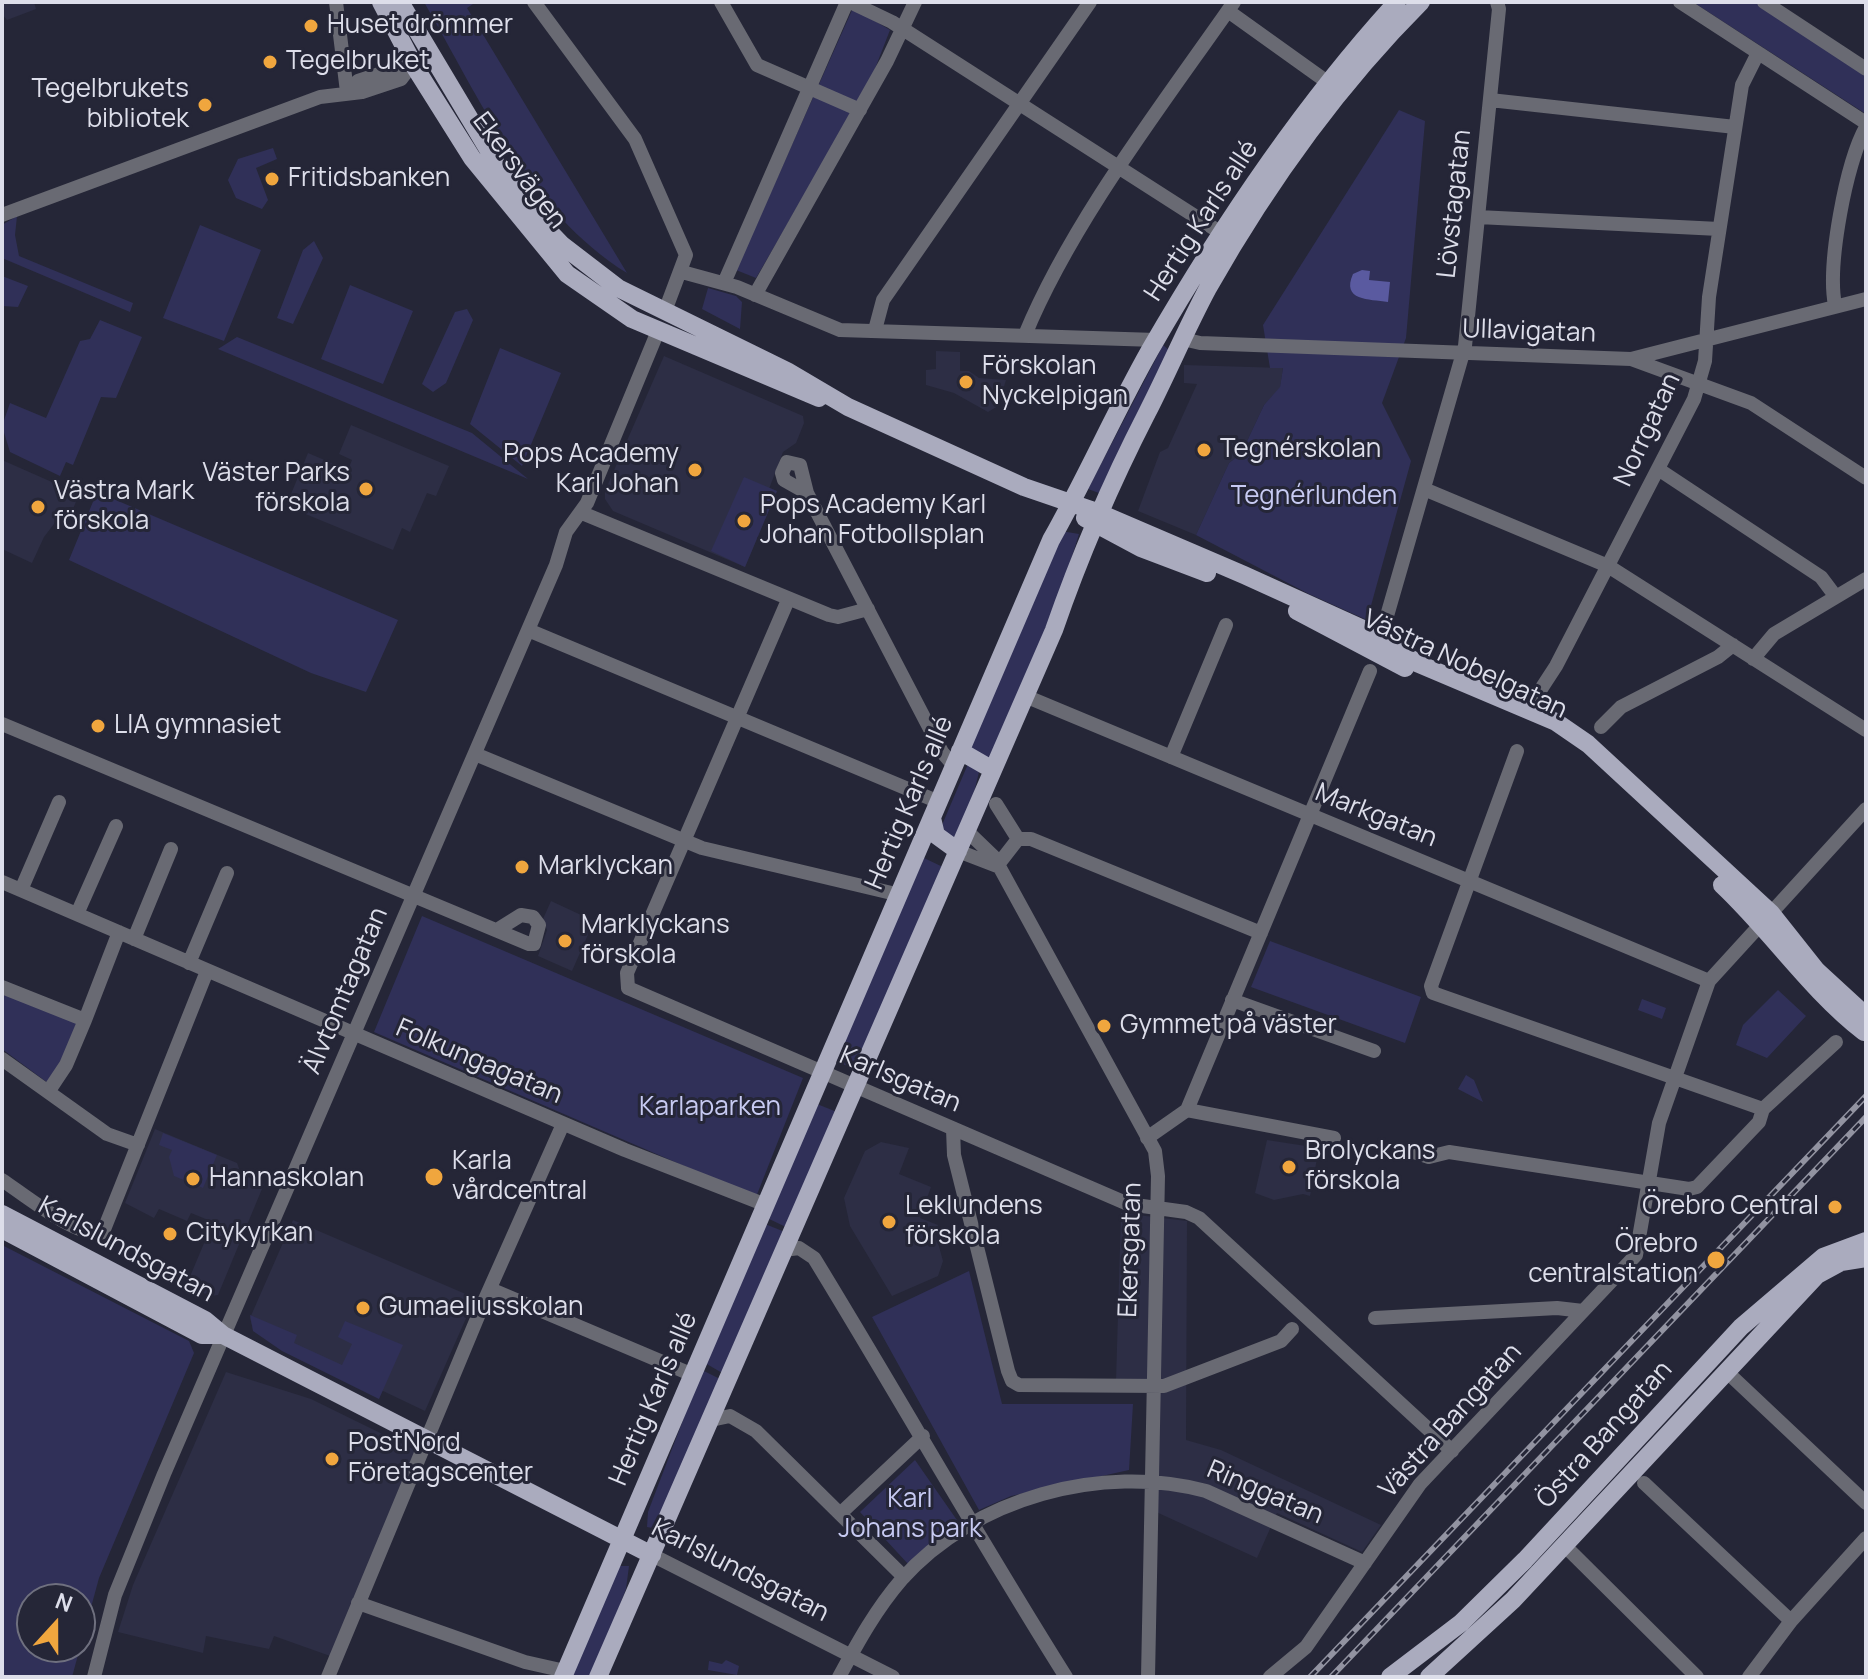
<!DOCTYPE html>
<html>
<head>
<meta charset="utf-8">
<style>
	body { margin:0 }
	#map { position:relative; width:1868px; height:1679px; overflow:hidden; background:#252637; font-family:Manrope,sans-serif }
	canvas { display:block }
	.frame { position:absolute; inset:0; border:4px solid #dddeea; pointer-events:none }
	.north { position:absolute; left:16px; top:1583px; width:80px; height:80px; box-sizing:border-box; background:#252637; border:2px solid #6f707f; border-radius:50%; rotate:21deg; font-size:22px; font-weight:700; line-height:32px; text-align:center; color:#dddeea }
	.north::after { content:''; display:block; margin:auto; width:28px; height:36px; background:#f0a63e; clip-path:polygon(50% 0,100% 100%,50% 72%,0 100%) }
</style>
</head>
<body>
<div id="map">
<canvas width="1868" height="1679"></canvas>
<div class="frame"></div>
<div class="north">N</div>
</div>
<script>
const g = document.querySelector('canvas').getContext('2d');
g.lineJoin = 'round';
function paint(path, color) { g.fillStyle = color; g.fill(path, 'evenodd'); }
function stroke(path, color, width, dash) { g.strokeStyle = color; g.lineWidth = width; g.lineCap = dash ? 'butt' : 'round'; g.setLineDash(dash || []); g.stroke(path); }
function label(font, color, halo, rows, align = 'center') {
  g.font = font + ' Manrope,sans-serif'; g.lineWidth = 6; g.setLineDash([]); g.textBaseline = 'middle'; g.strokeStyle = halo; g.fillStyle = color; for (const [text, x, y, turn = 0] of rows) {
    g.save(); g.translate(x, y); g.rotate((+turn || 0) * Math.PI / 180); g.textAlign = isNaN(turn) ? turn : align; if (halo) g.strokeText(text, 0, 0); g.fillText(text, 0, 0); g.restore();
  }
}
const built = new Path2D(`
	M2,2h32l2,7 -29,11 -5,-6z
	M936,351l24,1v19h9l10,7 27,2 -8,26 -10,6 -34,-19 -28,-8v-15l10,-1z
	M664,356l139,60 1,7 -8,20 -13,9 -14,37 8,2 -32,76 -132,-56 -8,-12v-8z
	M1184,365l99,3 -3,20 -16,17 -23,49 -12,9 -33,72 -58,-24 22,-59 8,-4 29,-64 -13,-1z
	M351,425l98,41 -13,30 -9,-3 -17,39 -8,-4 -9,22 -107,-44 22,-53 40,17 4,-10 -13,-6z
	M2,460l77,34 -12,30 -10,-4 -13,17 -12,26 -30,-14z
	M551,901l43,20 -22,50 -34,-15 9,-26 -4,-11z
	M155,1129l82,34 4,11 23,10 -46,111 -7,1 -25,-10 27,-64 -22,-9 -4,8 -28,-12 -5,9 -29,-15z
	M1267,1140l52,8 -9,48 -7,-2 -29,6 -19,-7z
	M881,1142l28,6 -10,26 32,13 -11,31 18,7 -3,7 8,29 -5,15 -46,20 -42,-70 -6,-28 21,-47z
	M1121,1213l66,8 -1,219 35,10 160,75 -19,27 -85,-39 -20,45 -103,-47 3,-129 -41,-1z
	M293,1220l182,78 -50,113 -172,-82 -3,-11z
	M226,1372l85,27 106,52 -84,206 -59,-21 -5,13 -63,-13 -3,17 -85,-21 15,-47z`);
const green = new Path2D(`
	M424,2h52l-9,6 160,265c-98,-61 -147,-174 -203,-271z
	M1693,2h63l110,71v41z
	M853,8l37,22 -21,54 -113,194 -20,-8z
	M1399,110l26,11 -19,217 -24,65 29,58 -44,159 -58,-26 -113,-59 33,-72 12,-9 23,-49 16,-18 3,-19h-13l-7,-43z
	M273,148l4,11 -21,9 12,32 -6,9 -26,-11 -8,-18 10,-21z
	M17,216l-2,19 4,21 114,47 -3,9 -128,-54v-33z
	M200,225l61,25 -37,91 -61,-23z
	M314,241l9,17 -30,66 -16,-6 26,-68z
	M2,276l26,10 -10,21 -16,-1z
	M350,285l63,26 -30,73 -62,-25z
	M708,288l28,8 6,6 -2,27 -38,-20z
	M467,309l6,11 -27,63 -13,9 -11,-8 33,-72z
	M100,320l42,17 -26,61 -15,-1 -28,68 -7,-3 -6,14 -50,-24 -8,-26 8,-23 36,15 34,-77 10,-2z
	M237,337l235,96 56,46 -310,-130z
	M1163,345l6,5 -70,143 -11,-4z
	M500,348l61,25 -39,93 -52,-42z
	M744,477l33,14 -32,76 -34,-16z
	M97,492l301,128 -32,72 -55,-19 -242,-113z
	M1061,531l18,3 -22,71 -66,157 -22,-13z
	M968,764l11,8 -7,29 -16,38 -10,-1 -4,-13z
	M924,858l21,10 -89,202 -22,-10z
	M422,916l381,162 -47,119 -382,-165z
	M1270,941l151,56 -16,46 -154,-56z
	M1778,990l28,26 -39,42 -31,-13 7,-20z
	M2,992l75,30 -14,38 -15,23 -46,-34z
	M1642,999l24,9 -4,11 -24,-9z
	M1466,1075l8,5 9,22 -25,-13z
	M817,1104l20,8 -51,115 -19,-9z
	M163,1133l54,22 -14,33 -29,-12 -5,-19 3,-7 -13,-5z
	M765,1224l20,8 -61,142 -19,-11z
	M2,1245l187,96 5,12 -95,225 -27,99h-70zM32,1599h48v48h-48z
	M969,1271l33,133h131l-4,66 -118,26 -32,14 -107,-193z
	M250,1315l47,20 -3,8 48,22 10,-21 -14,-7 7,-16 58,24 -24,54 -97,-48 -29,-20z
	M702,1370l20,10 -64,149 -11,-2 1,-15z
	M915,1460l44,63 -50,42 -49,-53z
	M619,1566h10l-3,23 -34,88h-21z
	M726,1660l13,6 -2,9 -29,-5 1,-9 13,3z`);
const water = new Path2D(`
	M1362,270l8,1 -1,9 21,2 -2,20c-19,-3 -47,-1 -35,-28z`);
const minor = new Path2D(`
	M336,2l11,90
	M534,2l101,137 51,116 -21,56
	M721,2l36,63 103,45
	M850,2l42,20 337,216
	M1680,2l186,121
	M1764,2l102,67
	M1228,11l102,73
	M347,92l11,-11 55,-18
	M1490,100l245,27
	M2,215l318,-118 42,-5 39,-13 12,-16
	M1478,217l241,12
	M682,272l55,15 103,43 316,10
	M724,283l123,-281
	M755,295l132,-234 28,-59
	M1835,305c-8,-40 11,-142 31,-178
	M875,330l8,-30 207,-298
	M1025,335c47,-114 138,-231 209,-333
	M1183,339l17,4 431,16 235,-60
	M1631,359l120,44 115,75
	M1658,469l163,108 15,20
	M1424,489l184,77 258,164
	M807,493l-23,-13 -2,-7 5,-11 13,3 7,28 135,259 12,14
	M582,513l247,102 9,2 30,-8
	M788,600l-161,373 1,15 500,216 58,8 13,6 253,233
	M528,630l411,172
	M1380,640l85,-294 34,-337 -2,-7
	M1753,659l21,-25 92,-55
	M1025,696l684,285
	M1528,709l28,-43 138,-267 11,-38 4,-64 33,-212 16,-32
	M2,724l527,220h5l5,-19 -6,-8 -12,-2 -24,15
	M1601,727l20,-20 97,-50 15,-12
	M1517,751l-86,235 2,7 330,116
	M475,754l227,94 198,47
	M1171,757l55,-132
	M996,804l22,35
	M967,831l27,26 161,294 3,25 -10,501
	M958,851l39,15
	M997,866l21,-27h13l230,94
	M2,882l623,268 141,55
	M21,890l38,-88
	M77,914l39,-88
	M134,939l37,-90
	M189,963l38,-90
	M2,987l83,33 -19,45 -18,27
	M1232,1000l142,51
	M85,1020l34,-88
	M2,1059l105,75 31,11
	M1187,1110l147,28
	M953,1129l1,26 54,216 4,10 7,4 145,1 117,-45 11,-12
	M1147,1138l40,-28 183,-439
	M1414,1152l15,5 20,-5 240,37 8,-2 62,-65 4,-13 73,-67
	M2,1180c20,13 79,61 101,52l104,-261
	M784,1250l15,-2 15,10c85,139 165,281 252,419
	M490,1289l203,86
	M1375,1318l182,-10 26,3
	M1727,1372l139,131
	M711,1420l19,-4 26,15 148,146
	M1644,1483l147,138
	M842,1512l81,-76
	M1564,1545l133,132
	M652,1555l241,122
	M358,1603l167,59 40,9
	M94,1677l21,-82 49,-121 392,-909 10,-33 21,-29 71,-172
	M328,1677l158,-380 77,-173
	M839,1677c19,-35 37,-68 63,-98 72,-81 200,-116 304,-88l159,72
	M1270,1677l36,-30 114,-163 216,-229 23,-132 50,-142 157,-172
	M1749,1677l42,-56 75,-83`);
const major = new Path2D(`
	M381,2l35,67 56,89 95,116 65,45 187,79
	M400,2l104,174 34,44 24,25 56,43 169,83 61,36 176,80 73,25 147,63 119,54 56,35 137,58 32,22 183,169 46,58 49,45
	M1085,518l56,30 66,25
	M1297,611l108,57
	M960,751l33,19
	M932,818l4,17 22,16
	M1722,885c50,47 88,105 142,147
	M2,1214l203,106 18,15 429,220
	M2,1229l200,106h21
	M563,1677l488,-1137c35,-62 64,-128 99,-190 71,-123 151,-243 247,-348
	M598,1677l456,-1047c27,-78 55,-143 93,-217 21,-41 39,-84 61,-125 58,-102 130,-203 213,-286
	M1390,1677l71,-54 64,-63 216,-233 82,-70 43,-16
	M1429,1677l84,-77 304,-325 24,-13 25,-4`);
const rail = new Path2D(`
	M1310,1677l556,-581
	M1331,1677l535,-560`);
const markers = [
	[311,26,8,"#f0a63e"],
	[270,62,8,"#f0a63e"],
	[205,105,8,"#f0a63e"],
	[272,179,8,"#f0a63e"],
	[966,382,8,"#f0a63e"],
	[1204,450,8,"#f0a63e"],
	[695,470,8,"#f0a63e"],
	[366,489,8,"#f0a63e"],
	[38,507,8,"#f0a63e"],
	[744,521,8,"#f0a63e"],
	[98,726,8,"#f0a63e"],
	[522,867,8,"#f0a63e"],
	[565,941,8,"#f0a63e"],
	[1104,1026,8,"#f0a63e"],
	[1289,1167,8,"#f0a63e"],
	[434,1177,10,"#f0a63e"],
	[193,1179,8,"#f0a63e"],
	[1835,1207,8,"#f0a63e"],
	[889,1222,8,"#f0a63e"],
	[170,1234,8,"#f0a63e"],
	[1716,1260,10,"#f0a63e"],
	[363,1308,8,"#f0a63e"],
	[332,1459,8,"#f0a63e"]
];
const poiNames = [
	["Huset drömmer",327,26],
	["Tegelbruket",286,62],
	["Tegelbrukets",189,90,"right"],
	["bibliotek",189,120,"right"],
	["Fritidsbanken",288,179],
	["Förskolan",982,367],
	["Nyckelpigan",982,397],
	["Tegnérskolan",1220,450],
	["Pops Academy",679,455,"right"],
	["Karl Johan",679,485,"right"],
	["Väster Parks",350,474,"right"],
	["förskola",350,504,"right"],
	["Västra Mark",54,492],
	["förskola",54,522],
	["Pops Academy Karl",760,506],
	["Johan Fotbollsplan",760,536],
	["LIA gymnasiet",114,726],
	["Marklyckan",538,867],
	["Marklyckans",581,926],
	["förskola",581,956],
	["Gymmet på väster",1120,1026],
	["Brolyckans",1305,1152],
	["förskola",1305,1182],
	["Karla",452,1162],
	["vårdcentral",452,1192],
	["Hannaskolan",209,1179],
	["Leklundens",905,1207],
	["förskola",905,1237],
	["Örebro Central",1819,1207,"right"],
	["Citykyrkan",186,1234],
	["Örebro",1698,1245,"right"],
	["centralstation",1698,1275,"right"],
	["Gumaeliusskolan",379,1308],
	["PostNord",348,1444],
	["Företagscenter",348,1474]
];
const streetNames = [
	["Ekersvägen",519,171,53],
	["Lövstagatan",1455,204,-84],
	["Hertig Karls allé",1202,221,-57],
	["Ullavigatan",1529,332,2],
	["Norrgatan",1648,430,-65],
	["Västra Nobelgatan",1465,665,25],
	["Hertig Karls allé",910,803,-67],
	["Markgatan",1376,816,22],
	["Älvtomtagatan",346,991,-67],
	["Folkungagatan",479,1062,23],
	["Karlsgatan",900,1080,23],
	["Karlslundsgatan",126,1250,28],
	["Ekersgatan",1131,1250,-88],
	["Hertig Karls allé",654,1399,-67],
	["Västra Bangatan",1451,1421,-48],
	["Östra Bangatan",1605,1435,-48],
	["Ringgatan",1265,1493,23],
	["Karlslundsgatan",740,1571,27]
];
const parkNames = [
	["Tegnérlunden",1314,497],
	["Karlaparken",710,1108],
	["Karl",910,1500],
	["Johans park",910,1530]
];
paint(built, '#2d2e45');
paint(green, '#303058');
paint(water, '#5a5aa0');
stroke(minor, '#696a73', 14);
stroke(major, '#aaabbe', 18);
stroke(rail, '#9293a1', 6);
stroke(rail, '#252637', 3, [9]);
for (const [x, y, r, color] of markers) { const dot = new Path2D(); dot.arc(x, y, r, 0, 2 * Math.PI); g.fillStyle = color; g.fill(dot); stroke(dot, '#252637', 3); }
label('26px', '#dddeea', '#252637', poiNames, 'left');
label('26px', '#dddeea', '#252637', streetNames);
label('26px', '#c7caf2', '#252637', parkNames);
</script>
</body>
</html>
